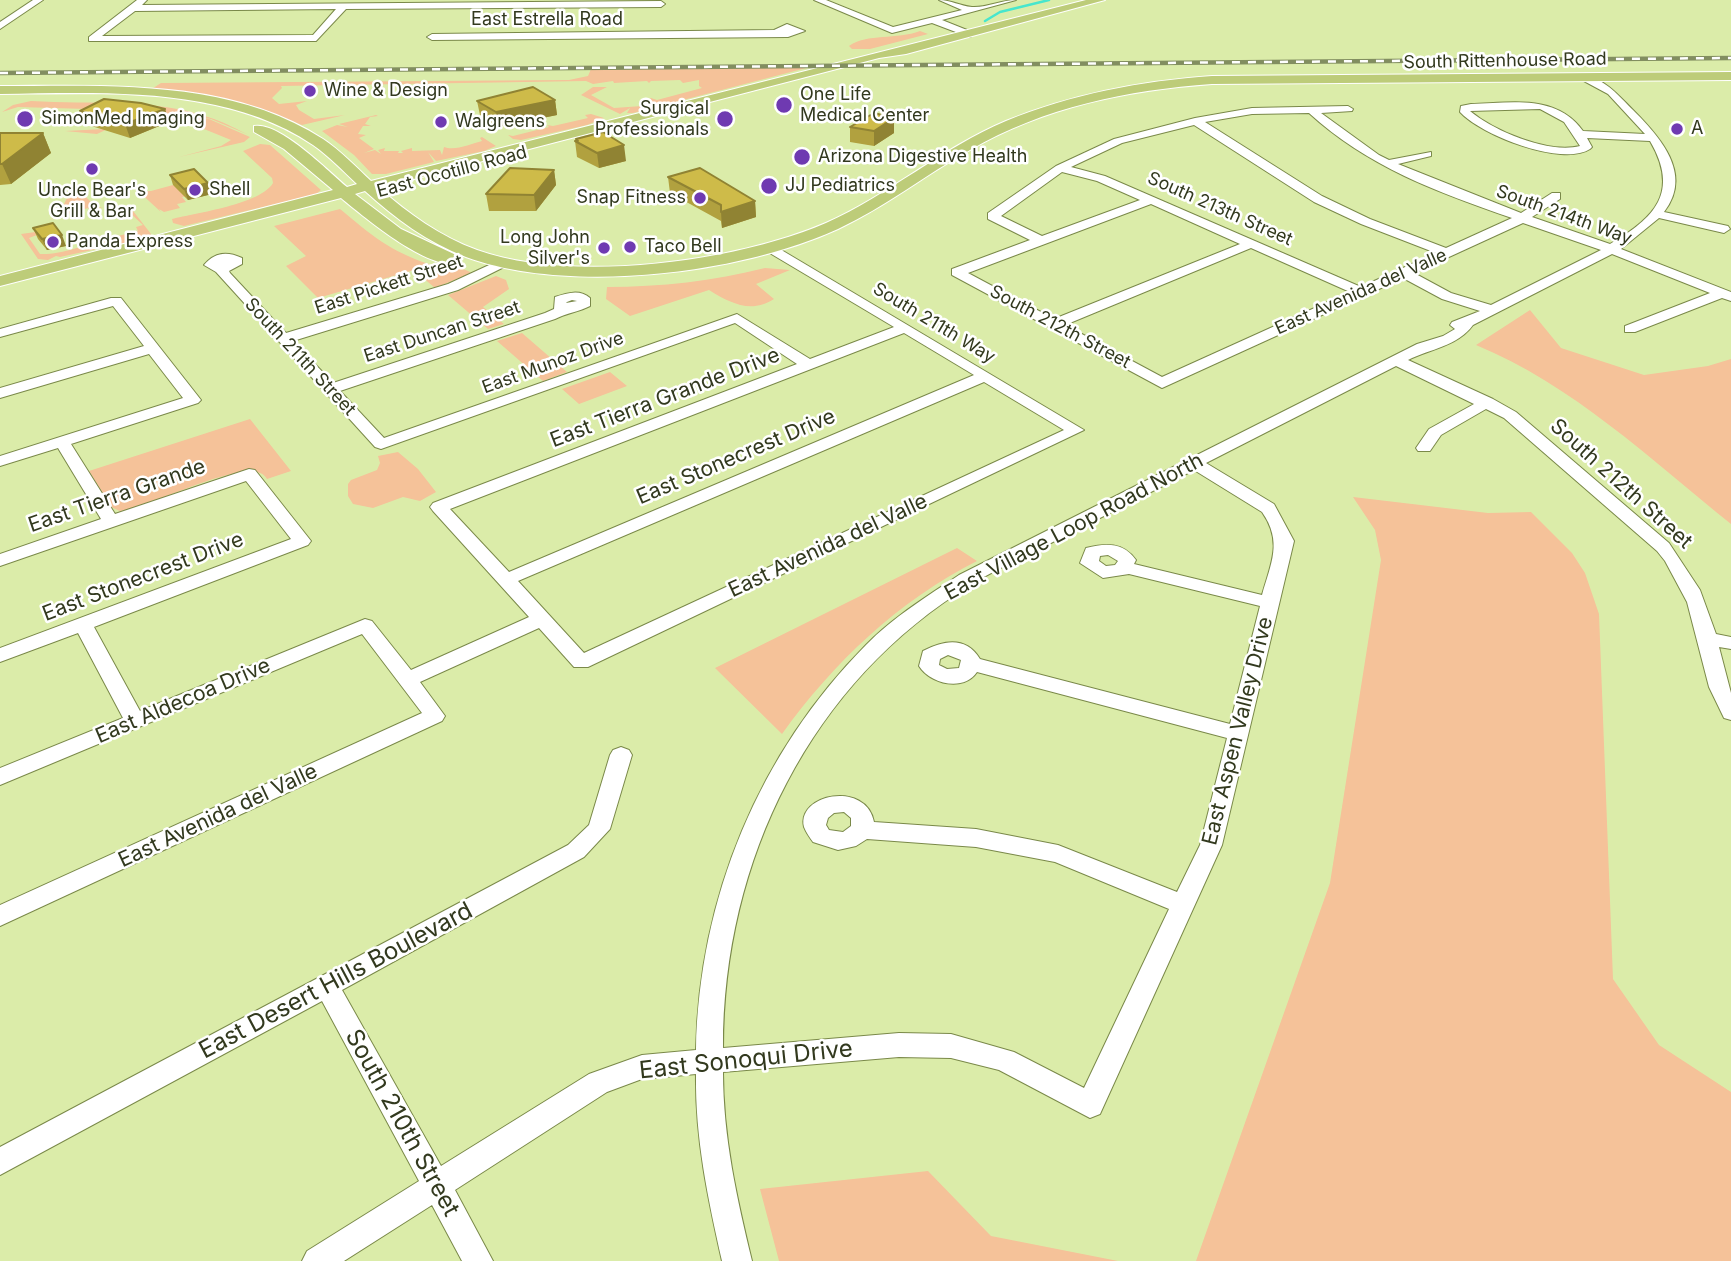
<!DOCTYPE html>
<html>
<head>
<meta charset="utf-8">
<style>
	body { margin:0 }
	canvas { display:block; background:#dbeca9 }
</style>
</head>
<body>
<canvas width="1731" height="1261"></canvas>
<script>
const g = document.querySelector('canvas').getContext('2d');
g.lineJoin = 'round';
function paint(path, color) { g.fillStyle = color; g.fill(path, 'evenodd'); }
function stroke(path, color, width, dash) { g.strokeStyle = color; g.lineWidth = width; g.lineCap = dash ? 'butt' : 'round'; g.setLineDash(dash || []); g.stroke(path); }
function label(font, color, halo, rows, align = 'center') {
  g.font = font + ' Inter,sans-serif'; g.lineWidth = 5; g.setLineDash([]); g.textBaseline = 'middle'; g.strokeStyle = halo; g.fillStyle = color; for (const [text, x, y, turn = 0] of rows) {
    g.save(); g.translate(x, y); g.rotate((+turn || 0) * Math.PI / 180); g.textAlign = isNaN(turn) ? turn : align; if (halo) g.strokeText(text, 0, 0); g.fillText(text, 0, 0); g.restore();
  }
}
const green = new Path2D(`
	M920,31l8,3 -58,15h-18l-3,-3c18,-13 48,-6 71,-15z
	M814,66l-181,47h-6l3,-5 -10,6 -39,-19 12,-8h14l-16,8 23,13 28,-2 -3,-2 12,-6 6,2 45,-12 -3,-2v-6l-16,3 -3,-3 -29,1 -2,2 -2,-2 -33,2 -1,-2 -20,3 -7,-3 -305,5 1,2 -10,10 7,6 28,-3 -11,4 3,5 15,9 31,-4 -43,10 -18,-7 -134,-28 11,-7 408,-3 19,-4 3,-7z
	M31,101c61,4 123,-4 183,18 12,4 24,11 35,16l-38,-16 -43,-9 41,9 41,18 -6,5 -65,15 42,-11 10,-6 -27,-11h-9l4,-2 -9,-3 -8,2 4,-3 -6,-2 -9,3 -59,3 -15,7 -32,-3 39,-2 -17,-20 -69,-2 -16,5 11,-7z
	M591,114l13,4 -17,7 -66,15 -8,-1 -5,-4 5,1 36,-9 -2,-2 6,1 35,-8 -3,-3z
	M376,115l2,1 -8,1 -5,7 6,2h-8l-5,8 8,1 -7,3 15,11 -10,4 11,-3 6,4 -3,-4 7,-2 -1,3h15l-1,2h5l-2,-2 11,-3v3l28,-1 2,5 2,-8c11,4 27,-3 38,-6l-2,-3 2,-1 14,9 -12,5 -48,10 -8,-9 6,10 -48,12h-14l-18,-19 -32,-24 15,-6 11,2 -9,-3z
	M260,144l10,1 51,45 -5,4 -132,32 -11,-3 -1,-4c24,-6 89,-15 101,-36l-1,-5 -29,-27z
	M173,185l14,11 -5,1 4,5 -9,2 3,4 -16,4 -5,-3 2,3 -23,-21h13z
	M85,186l-6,4 13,13 -1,2 2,3 10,-1 -12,4 -3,-3 -39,12 9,-4 13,-26h-7z
	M130,207l21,27 -4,4 -87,19 -4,-1 -8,4 -10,-1 -17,-25 29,-4 -21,8 11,16c19,1 48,-8 65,-18l5,2 28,-7 -2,-4 7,-2 -13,-12 -1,-4 -9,1z
	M340,209c30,25 51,43 89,55 12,4 35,2 42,9l-36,15 -21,-18 -96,28 -32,-32 20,-10 -32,-30z
	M765,268l25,2 -34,14 18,15c-23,15 -44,4 -65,-9l-79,26 -24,-17 1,-12c54,0 106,-6 158,-19z
	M496,276l10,4 3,9 -26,18 21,17 -16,5 -40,-34z
	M1530,310l31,38 83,27 64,-9 23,-7v165c-81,-65 -158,-139 -255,-179z
	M522,333l45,39 -24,9 -46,-40z
	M610,372l17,14 -48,18 -17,-15z
	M250,419l41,52 -24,8c-13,-28 -119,30 -147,32l-9,-4 -22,-36z
	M398,452l20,17 18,23 -16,9 -17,-4 -30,11 -20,-4 -5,-8v-12l3,-4 26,-10 3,-7 -2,-7z
	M1353,497l135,16 43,-1 41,41 13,20 14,41 14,365 46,66 72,47v169h-535l134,-378 51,-323 -6,-30z
	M957,548l20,13c-79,40 -144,102 -195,173l-67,-66z
	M928,1171l63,65 127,25h-339l-19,-72z`);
const stream = new Path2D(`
	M985,21l15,-9 49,-12`);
const minor = new Path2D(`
	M33,0h10l-43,29v-7z
	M137,0h10l-5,5 519,-4 4,3 -4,3 -315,2 -30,32h-227v-4zM336,9l-23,26 -211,1 33,-25z
	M814,0h12l67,27 69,-17 -23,-10c12,0 21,6 33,7 14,1 30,-7 44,-7l-74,20 30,12v4l-3,1 -37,-14 -40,10z
	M787,24l18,7 -17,6 -356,3 -5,-3 5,-3 342,-4z
	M1586,75c22,7 32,20 47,35 26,26 61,64 31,102l64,14 2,3 -6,4 -65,-15 -38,31 110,43v9l-9,-3 -87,34h-10v-6l85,-33 -98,-39 -139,71c-15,21 -43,24 -65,35l85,39 23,13 153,131 31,47 16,44 15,3v12l-12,-2 12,46v27l-7,-2 -15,-31 -22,-85 -22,-41 -8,-10 -153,-133 -18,-9 -45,26 -11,16h-12l-2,-3 13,-19 45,-25 -78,-38 -190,97 68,41 20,37 -72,304 -122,269 -10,4 -91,-48 -48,-12 -52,-1 -176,15c0,65 14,127 29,189h-30c-14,-62 -27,-123 -26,-187l-54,5 -35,13 -152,98 38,71h-31l-30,-56 -88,56h-42l5,-10 112,-70 -97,-180 -322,174v-28l568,-302 21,-20 21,-70 3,-5 8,-3 8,3 3,5 -22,74 -26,28 -242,133 99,176 148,-92 53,-19 54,-5c3,-152 63,-297 170,-405 27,-28 62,-49 93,-70l458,-231 26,-8 12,-7 -5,-4 2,-3 28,-11 -38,-12 -39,-21 -241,110 -210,-113v-6l78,-29 -42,-21v-6l68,-47 58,-27 81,-21 57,-10 96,-2 5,3 -1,2 -31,2 58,42 10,5 42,-8v4l-33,8 123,49 31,-20h8v6l-28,18 78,27c45,-26 70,-52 40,-103l-63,-3 5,9 -2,2c-28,18 -109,-14 -130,-37l1,-6 10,-2c41,-1 85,-10 112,27l62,3 -37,-40 -26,-14v-4zM1540,109l24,13 16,24c-32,8 -86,-15 -110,-35zM1309,113c59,54 128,79 203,105l-66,30 -76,-29 -48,-23 -117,-74 47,-8zM1194,125l120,77 47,22 75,29 -75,34 -256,-111 -34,-9 51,-24zM1062,172l35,9 43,19 -98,36 -41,-20zM1151,204l89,40 -186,75 -86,-46zM1523,223l78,27 -110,55 -40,-12 -37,-20zM1251,248l99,44 -188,85 -97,-52zM1194,470l68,42c21,30 9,51 0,83l-128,-31 2,-4c-13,-18 -30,-17 -50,-12l-6,15 23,15 26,-4 131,32 -30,118 -250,-65c-14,-23 -36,-19 -57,-8l-4,15c11,18 45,26 58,6l250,66 -27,107 -23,47 -119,-47 -82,-16 -102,-7c-8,-42 -78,-28 -70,5 2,5 6,11 9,15l25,8 18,-4 11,-7 109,8 79,15 114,47 -85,179 -70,-36 -63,-18 -52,-1 -176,15c0,-188 87,-365 249,-464 24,-15 50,-26 75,-39 49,-25 98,-50 147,-75zM1108,555l10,6 -3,4 -9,1 -7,-5 1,-5zM948,655l13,5 -2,8 -12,1 -8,-4 1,-6zM844,812l7,6v8l-8,6 -14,-2 -3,-5 2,-7 6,-5z
	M773,245l311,185 -496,237h-14l-35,-39 -119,54 25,34 -3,5 -442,205v-21l422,-192 -60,-79 -362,151v-17l123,-50 -45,-85 -78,29v-14l291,-109 -45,-58 -246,85v-12l101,-35 -43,-71 -58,18v-10l183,-58 -34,-44 -149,44v-10l144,-42 -31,-40 -113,31v-8l111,-31h10l80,102 -3,3 -127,41 44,70 134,-45 6,1 56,71 -3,4 -214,82 46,84 225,-92 7,2 39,49 118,-53 -96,-106 -3,-4 3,-4 364,-139 -62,-41 -354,126 -6,-2 -159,-175 -12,-7c11,-13 23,-14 38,-7v6l-13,7 1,2 56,60 162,-49 52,-24h10l2,3 -54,27 -165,51 40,42 212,-70 9,-4 1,-12c12,-4 25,-8 35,1v8c-12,6 -23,7 -35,13l-215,72 44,47 353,-124 73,45 84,-32 -126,-75v-6zM572,300l5,1 -11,2 1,-1zM904,333l70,42 -465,197 -59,-63zM984,382l80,48 -480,223 -66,-72z`);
const major = new Path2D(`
	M1086,0h19l-199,54 -27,4 -500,130c30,26 60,48 98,62 94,34 259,12 349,-27 63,-28 116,-75 180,-102 66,-27 135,-40 206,-45l519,-4v8l-519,4c-84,6 -168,23 -242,66 -45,25 -85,57 -132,79 -98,45 -269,66 -372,28 -39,-15 -70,-38 -101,-66l-10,3 46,35 55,26 2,4 -2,4c-29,7 -93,-47 -115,-65l-341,88v-10l333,-86 -49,-41 -30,-17v-6c25,-5 74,45 93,61l10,-3c-14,-13 -28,-28 -44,-39 -89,-60 -211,-52 -313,-51v-8c106,0 229,-8 323,53 17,11 33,28 48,42z`);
const rail = new Path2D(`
	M0,73l1731,-15`);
const wall = new Path2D(`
	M555,100l2,15 -59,12 -18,-12 -3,-14z
	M165,109l4,13 -39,16 -45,-14 -5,-13z
	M850,127l44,6 -20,13 -24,-4z
	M0,133h43l8,20 -40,31 -11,1z
	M576,139l50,22 -27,7 -22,-11 -2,-16h1z
	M554,170l2,15 -20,26h-47l-3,-17z
	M170,175l42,19 -24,6 -15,-15z
	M668,177l87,24 1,16 -34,11 -1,-7 -51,-28z
	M33,228l33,18 -19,4 -9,-11z`);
const shadedWall = new Path2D(`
	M555,100l2,15 -59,12 -2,-15z
	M165,109l4,13 -39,16 -5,-14z
	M894,118v15l-20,13v-15z
	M43,133l8,20 -40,31 -9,-20z
	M624,145l2,16 -27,7 -2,-15z
	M554,170l2,15 -20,26 -2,-16z
	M208,183l4,11 -24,6 -4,-11z
	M755,201l1,16 -34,11 -1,-16z
	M62,235l4,11 -19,4 -5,-11z`);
const building = new Path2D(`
	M533,87l22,13 -59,12 -19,-11z
	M104,99l37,4 24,6 -40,15 -45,-13z
	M874,113l20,5 -20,13 -24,-4z
	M603,132l21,13 -27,8 -22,-12h3l-2,-2z
	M0,133h43l-41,31h-2z
	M510,168l44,2 -20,25 -48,-1z
	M700,168l55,33 -34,11v-7l-53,-28z
	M194,169l14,14 -24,6 -14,-14z
	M53,223l9,12 -20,4 -9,-11z`);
const markers = [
	[310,91,7,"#6f3ab1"],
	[784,105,9,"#6f3ab1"],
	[25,119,9,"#6f3ab1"],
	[725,119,9,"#6f3ab1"],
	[441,122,7,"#6f3ab1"],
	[1677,129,7,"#6f3ab1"],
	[802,157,9,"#6f3ab1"],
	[92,169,7,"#6f3ab1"],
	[769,186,9,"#6f3ab1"],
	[195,190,7,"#6f3ab1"],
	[700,198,7,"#6f3ab1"],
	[53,242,7,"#6f3ab1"],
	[630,247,7,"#6f3ab1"],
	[604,248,7,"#6f3ab1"]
];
const farStreetnames = [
	["East Estrella Road",547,20],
	["South Rittenhouse Road",1505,61,-1],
	["East Ocotillo Road",452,172,-15],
	["South 213th Street",1220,209,24],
	["South 214th Way",1564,215,20],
	["East Pickett Street",389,285,-18],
	["East Avenida del Valle",1361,292,-24],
	["South 211th Way",934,323,31],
	["South 212th Street",1060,327,28],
	["East Duncan Street",442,332,-18],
	["South 211th Street",300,357,47],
	["East Munoz Drive",553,363,-20]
];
const farPoinames = [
	["Wine & Design",324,91],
	["One Life",800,95],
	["Medical Center",800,116],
	["Surgical",709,109,"right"],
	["Professionals",709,130,"right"],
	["SimonMed Imaging",41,119],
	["Walgreens",455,122],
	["A",1691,129],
	["Arizona Digestive Health",818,157],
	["JJ Pediatrics",785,186],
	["Shell",209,190],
	["Uncle Bear's",92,191,"center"],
	["Grill & Bar",92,212,"center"],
	["Snap Fitness",686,198,"right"],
	["Long John",590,238,"right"],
	["Silver's",590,259,"right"],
	["Panda Express",67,242],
	["Taco Bell",644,247]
];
const streetNames = [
	["East Tierra Grande Drive",665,398,-21],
	["East Stonecrest Drive",736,457,-23],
	["South 212th Street",1621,484,42],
	["East Tierra Grande",117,496,-19],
	["East Village Loop Road North",1074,527,-28],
	["East Avenida del Valle",828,546,-25],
	["East Stonecrest Drive",143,577,-21],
	["East Aldecoa Drive",183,701,-23],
	["East Aspen Valley Drive",1238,731,-76],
	["East Avenida del Valle",218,816,-25]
];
const nearStreetnames = [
	["East Desert Hills Boulevard",336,981,-28],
	["East Sonoqui Drive",746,1060,-6],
	["South 210th Street",402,1123,61]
];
paint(green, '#f5c299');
stroke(stream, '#47e6cd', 2.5);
stroke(minor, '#7a8949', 2);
stroke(major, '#fff', 2);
paint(minor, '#fff');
paint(major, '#bdcc79');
stroke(rail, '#828e60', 4.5);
stroke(rail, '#fff', 2.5, [8]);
paint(wall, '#b1a13f');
paint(shadedWall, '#908333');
paint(building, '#cebb49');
stroke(building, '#908333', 2);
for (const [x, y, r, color] of markers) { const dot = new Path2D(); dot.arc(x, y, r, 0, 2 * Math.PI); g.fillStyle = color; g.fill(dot); stroke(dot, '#fff', 2.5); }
label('18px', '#32391e', '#fff', farStreetnames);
label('18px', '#32391e', '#fff', farPoinames, 'left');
label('21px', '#32391e', '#fff', streetNames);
label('24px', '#32391e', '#fff', nearStreetnames);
</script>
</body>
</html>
